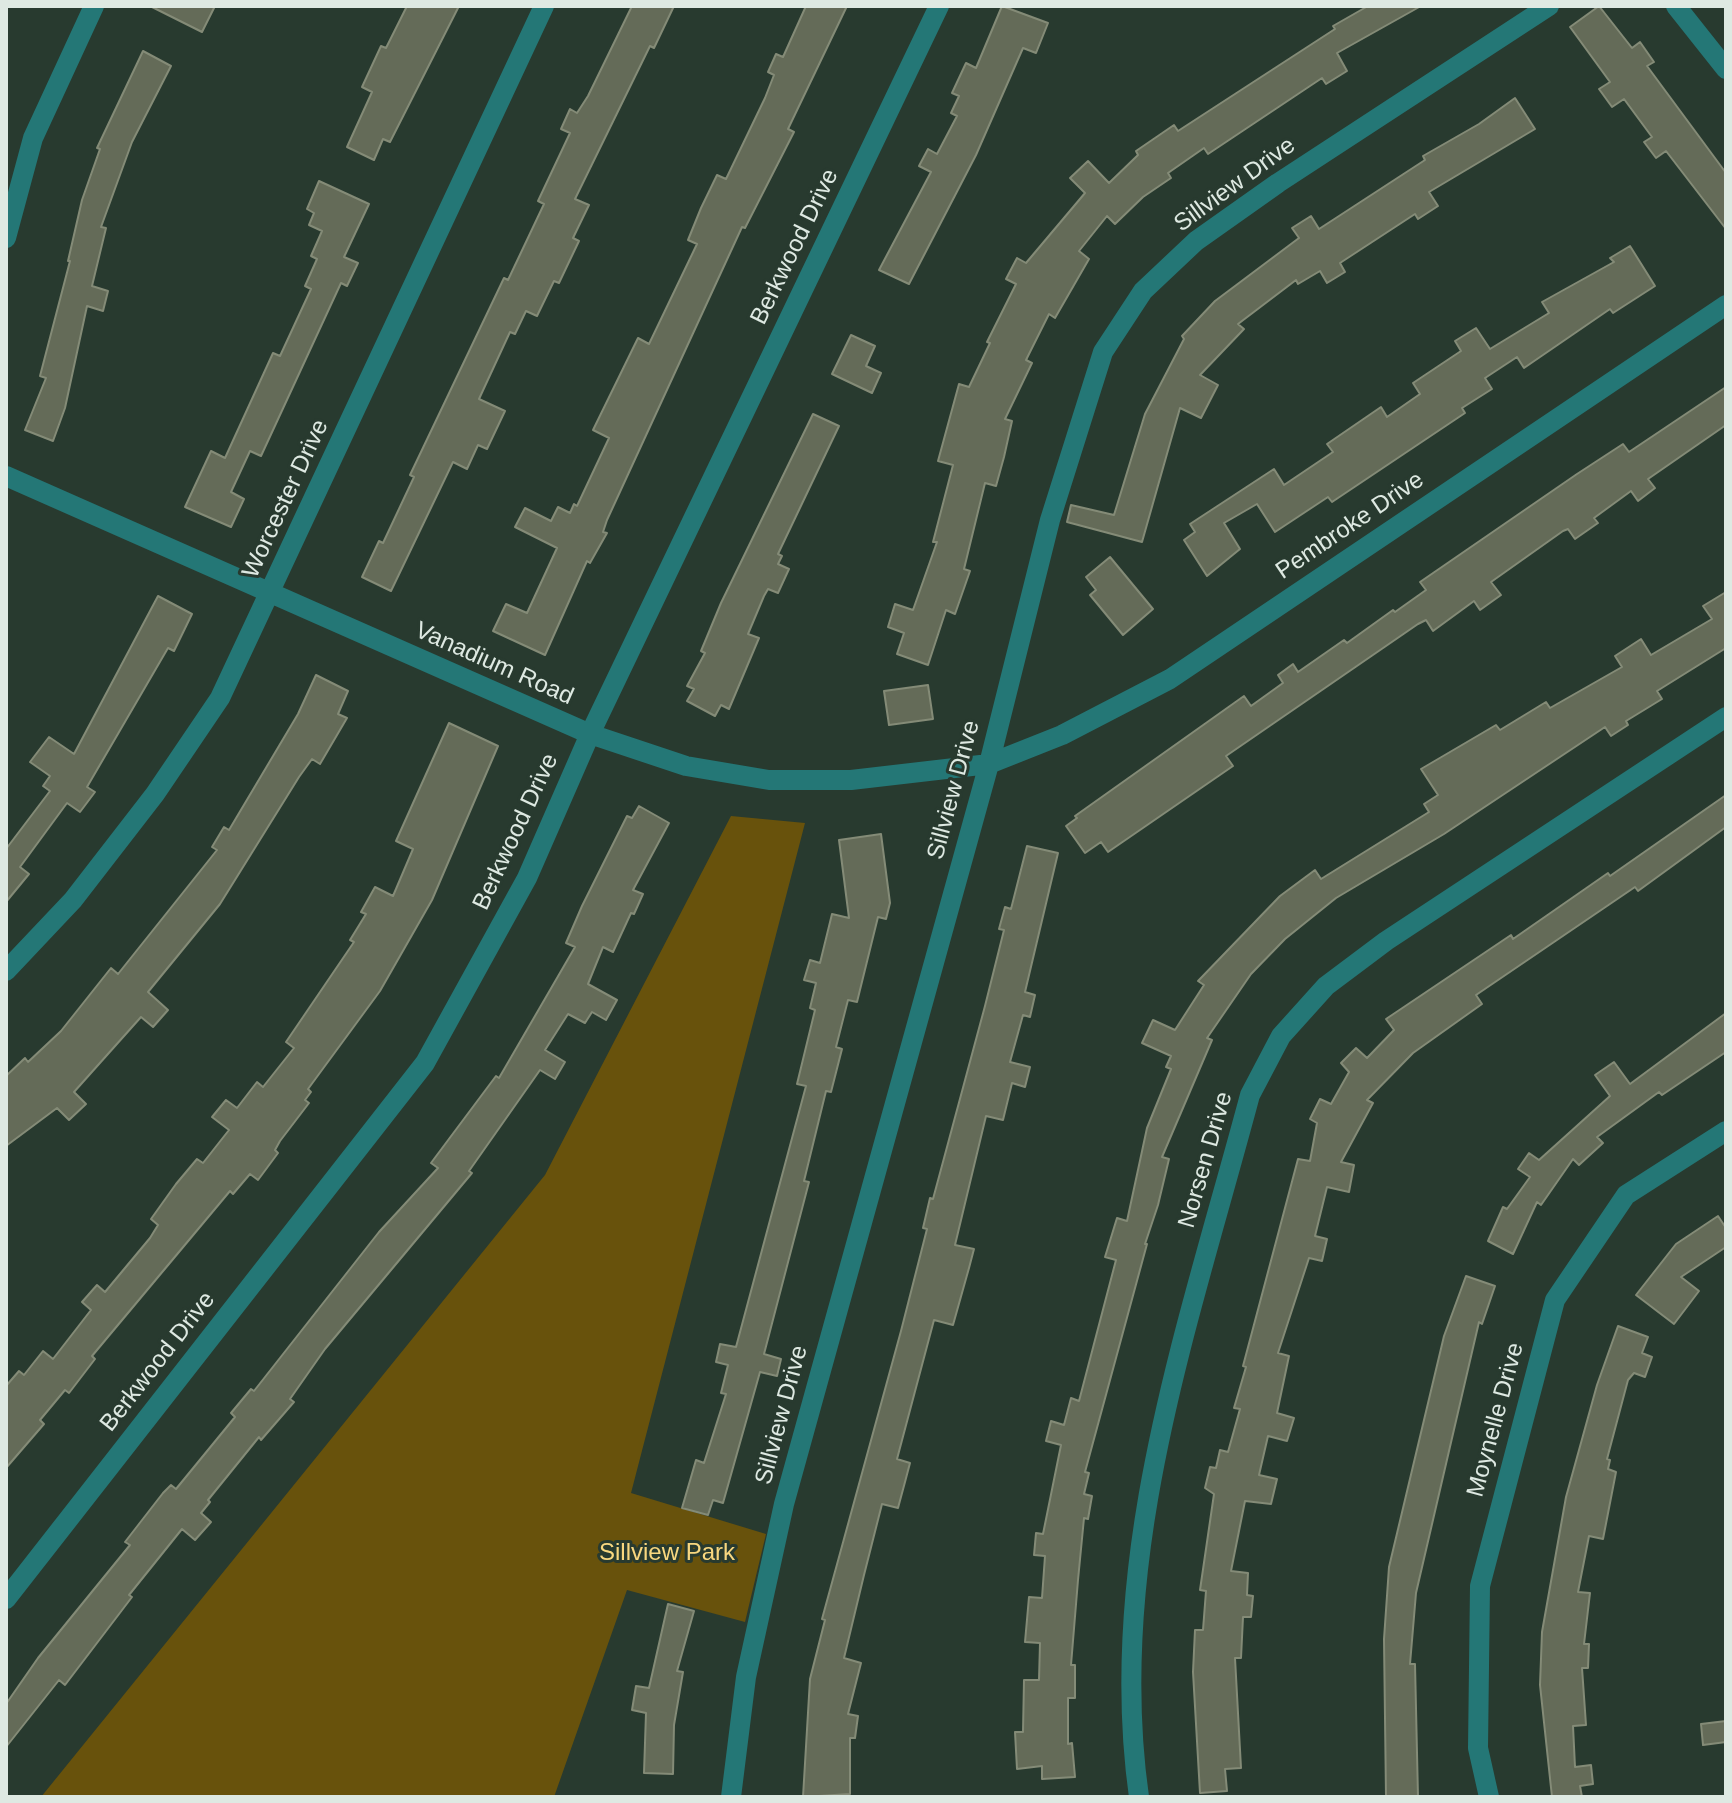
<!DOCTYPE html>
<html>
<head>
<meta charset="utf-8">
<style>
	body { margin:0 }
	#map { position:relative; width:1732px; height:1803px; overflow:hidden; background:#283a2f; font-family:Helvetica,sans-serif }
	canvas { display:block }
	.frame { position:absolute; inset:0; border:8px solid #dee9e2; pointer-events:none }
</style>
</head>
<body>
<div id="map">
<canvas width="1732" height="1803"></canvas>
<div class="frame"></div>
</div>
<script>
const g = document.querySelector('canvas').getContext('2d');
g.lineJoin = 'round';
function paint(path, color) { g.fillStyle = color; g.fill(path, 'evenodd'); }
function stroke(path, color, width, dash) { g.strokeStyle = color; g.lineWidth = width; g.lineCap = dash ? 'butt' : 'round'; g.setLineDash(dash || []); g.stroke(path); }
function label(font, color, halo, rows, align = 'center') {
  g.font = font + ' Helvetica,sans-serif'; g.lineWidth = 6; g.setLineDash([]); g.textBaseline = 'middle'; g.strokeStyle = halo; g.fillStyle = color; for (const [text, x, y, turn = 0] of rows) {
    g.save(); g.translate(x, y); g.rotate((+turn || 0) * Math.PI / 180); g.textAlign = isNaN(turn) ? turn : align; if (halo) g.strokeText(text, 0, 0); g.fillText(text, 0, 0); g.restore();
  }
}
const green = new Path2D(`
	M731,816l74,7 -174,670 135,41 -21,88 -118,-32 -73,207h-513l504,-622z`);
const building = new Path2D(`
	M150,6h65l-13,26z
	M407,6h52l-69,136 -7,-3 -9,21 -27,-13 25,-55 -10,-5 19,-41 5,2z
	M632,6h42l-20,42 -4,-2 -75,153 14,6 -16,33 6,3 -20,42 -5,-2 -17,35 -11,-5 -11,23 -5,-2 -31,67 26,12 -18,38 -9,-4 -11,24 -14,-7 -62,129 -29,-14 17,-36 4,2 31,-66 -4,-2 94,-197 4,2 36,-76 -6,-3 32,-68 -9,-4 9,-20 7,4 11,-17z
	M806,6h41l-59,123 6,3 -49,96 -3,-1 -135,293 -4,12 4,1 -17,30 -3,-2 -42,94 -52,-24 13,-27 21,9 30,-65 -42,-21 10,-19 26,13 7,-14 12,6 4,-9 3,2 32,-68 -16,-8 45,-92 11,6 48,-100 -9,-4 13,-32 16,-33 9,4 39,-81 9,-23 -6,-3 8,-18 7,3z
	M1002,6l46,17 -12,30 -13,-5 -47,107 -67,129 -30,-14 52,-98 -12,-6 9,-17 9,5 20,-38 -6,-3 8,-17 -7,-3 14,-30 10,5z
	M1368,6h53l-84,47 10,18 -21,13 -4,-6 -114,76 -4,-6 -36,25 3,5 -28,19 -28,27 -8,-8 -28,35 10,8 -34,59 -6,-4 -23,46 6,3 -27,56 7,2 -8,36 -8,29 -11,-3 -21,86 6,2 -15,43 -9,-4 -18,55 -31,-11 7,-21 -16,-6 7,-23 18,6 24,-68h-4l20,-77 -15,-4 21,-77 10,3 21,-44 -3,-1 29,-58 -10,-5 11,-21 9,5 59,-70 -15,-15 18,-17 21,22 29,-28 -2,-4 38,-26 4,6 157,-102 -2,-3z
	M1599,6l33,42 8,-6 14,20 -7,4 79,107v56l-60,-78 -10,7 -12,-16 8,-5 -28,-38 -12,8 -13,-18 11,-7 -40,-55z
	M143,51l28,15 -39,76 -31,85 5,1 -14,58 16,5 -5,20 -16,-5 -22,102 -12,33 -28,-11 21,-52 -6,-2 30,-115h-2l14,-61 18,-51 -3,-1z
	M1515,98l20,31 -106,63 9,14 -20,13 -3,-5 -75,49 5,9 -18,11 -7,-12 -22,13 -2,-4 -58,44 6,5 -44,46 18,10 -17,33 -21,-10 -38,134 -75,-20 4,-17 43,10 31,-101 39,-75 -2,-3 33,-35 84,-63 -7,-10 19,-12 8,13 106,-69 -2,-4 56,-32z
	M319,181l50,23 -25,53 14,6 -11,23 -6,-3 -80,173 -11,-5 -19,41 13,7 -13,28 -46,-20 26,-56 14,7 48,-105 7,3 31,-67 -6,-3 12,-27 -6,-3 11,-25 -13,-6 5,-12 -7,-4z
	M1630,246l25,40 -42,27 -3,-4 -86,59 -7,-11 -32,21 7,11 -30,19 3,5 -133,89 -4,-5 -53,35 -18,-28 -33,19 16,26 -33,27 -23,-36 11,-8 -5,-8 84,-55 10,16 49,-33 -6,-8 54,-37 6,10 33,-23 -7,-11 48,-32 -6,-10 21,-13 14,21 59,-36 -7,-11 72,-40 -4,-4z
	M851,335l24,11 -9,20 15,7 -9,20 -40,-19z
	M1726,387v38l-78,54 7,9 -17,13 -7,-10 -37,27 4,5 -23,16 -7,-10 -5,2 -72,51 10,13 -21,15 -6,-9 -41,30 -7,-11 -8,4 -192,132 7,10 -125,86 -7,-10 -16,11 -19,-27 11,-8 -2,-2 169,-120 7,10 32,-23 -5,-8 15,-11 5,8 46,-32 3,3 46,-33 2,2 31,-22 -6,-8 157,-108 46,-30 6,8z
	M813,414l26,12 -61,128 4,2 -4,8 11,5 -11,24 -10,-4 -4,7 -16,38 11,4 -30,71 -8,-4 -6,11 -28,-15 7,-12 -7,-3 18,-33 -4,-2 20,-48z
	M1110,557l43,52 -30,26 -33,-40 6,-5 -10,-13z
	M1726,592v56l-69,43 5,8 -36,22 2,4 -17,11 -6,-9 -161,107 -108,64 -51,41 -34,35 -44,64 5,2 -50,117 7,2 -11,46 -13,39h2l-62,228 4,1 -5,21 8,2 -4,23 -4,-1 -6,62 -7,85h4v33h-7v46l4,-1 3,34 -33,2v-13l-25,3 -2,-37h8l1,-52h15l1,-37 -15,-1 4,-45 13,1 3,-42 -11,-1 2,-22 7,1 18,-89 -15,-4 5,-20 13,4 7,-27 8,3 37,-141 -11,-3 12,-39 10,3 20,-93 24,-59 -5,-2 5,-11 -29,-13 11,-23 22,10 29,-45 -6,-4 82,-85 35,-26 6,9 108,-67 -5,-8 14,-9 -17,-26 75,-44 4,5 46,-28 4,6 72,-41 -7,-11 26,-17 10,16 61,-36 -9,-13z
	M158,596l34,18 -18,37 -6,-3 -81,139 8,5 -15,20 -13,-9 -47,64 9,7 -23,28v-53l44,-58 -7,-5 7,-10 -20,-14 19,-25 25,17z
	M316,675l32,16 -10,23 9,4 -27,46 -8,-5 -13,18 -79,127 -72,88 20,18 -15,17 -12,-10 -67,75 12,12 -17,16 -12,-12 -51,38v-70l19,-18 3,4 33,-31 50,-63 7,6 99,-124 -5,-3 12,-20 5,3 69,-116z
	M928,685l5,34 -44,6 -5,-34z
	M449,723l49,23 -66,154 -52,91 -72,98 3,3 -6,8 4,3 -29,38 -5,9 3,3 -20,27 -8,-6 -17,20 -3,-3 -138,165 3,3 -26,34 -4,-3 -25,30 4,4 -38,44v-82l13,-15 5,4 19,-24 10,8 38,-49 -9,-8 15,-17 8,7 45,-54 8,-13 -7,-6 25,-35 21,-25 6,4 26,-33 -17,-13 14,-17 11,8 20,-26 6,5 31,-39 -8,-6 68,-100 -4,-2 16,-26 -5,-2 14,-25 18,9 20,-47 -17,-8z
	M1726,795v32l-88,64 -3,-4 -159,108 6,9 -69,49 -46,47 6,3 -32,59 13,3 -5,27 -22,-5 -12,49 12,3 -5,22 -13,-3 -31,95 11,3 -12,57 17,5 -7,23 -19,-5 -9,39 18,4 -6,25 -26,-3 -14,70 17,2 -1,22 6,1 -2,21h-8l-2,41h-6l6,110 -16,1 2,22 -27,2 -7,-121 2,-42h8l3,-39 -6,-1 14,-96 -9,-6 5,-21 6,1 4,-18 8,2 12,-43 -6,-1 12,-41 -3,-1 55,-207 12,2 7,-38 -7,-4 10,-20 11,5 18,-32 -8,-9 15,-15 11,10 27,-28 -8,-11 125,-84 2,4 95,-66 2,3z
	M639,806l30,17 -36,67 10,4 -9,20 -3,-1 -18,39 -10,-5 -15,37 29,16 -11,20 -14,-8 -7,11 -17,-9 -23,36 20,12 -10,17 -15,-9 -71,101 3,2 -147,176 -35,50 4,3 -33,38 -2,-3 -51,63 2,2 -9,11 10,9 -16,18 -13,-11 -53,66 3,2 -67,88 -6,-5 -53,67v-43l32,-46 92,-113 -5,-3 38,-49 8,-8 5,4 59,-72 -4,-4 20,-24 3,2 125,-159 59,-64 -7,-5 65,-87 3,2 76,-131 -9,-4 16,-37 45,-90 5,2z
	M881,834l9,69 -4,16 -8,-2 -21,85 -9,-2 -12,47 6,2 -11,43 -5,-1 -22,90 5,1 -45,172 17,5 -4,17 -17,-4 -37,131 -10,-3 -5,15 -26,-7 14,-48 8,3 22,-69 -5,-1 7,-28 -12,-3 4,-18 16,3 70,-261 -9,-2 18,-74 -5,-2 6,-25 -12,-3 6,-20 10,3 12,-49 17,4 -10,-78z
	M1027,846l31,7 -33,139 10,3 -5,22 -7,-2 -13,47 20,5 -5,20 -13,-4 -9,37 -17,-4 -31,129 19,4 -5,19 -16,57 -19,-5 -37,139 13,4 -5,19 -7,26 -16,-4 -18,71 -20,83 17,5 -13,51 10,2 -3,22h-5v56l-47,3 7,-118 15,-59 -3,-1 79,-288 26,-102 -4,-1 7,-30 3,1 52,-193 19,-76 -5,-1 6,-22 6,2z
	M1726,1013v39l-64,43 -3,-3 -62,45 6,6 -24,22 -6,-6 -32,46 -4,-3 -24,52 -25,-13 15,-34 4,2 23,-32 -12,-8 11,-16 10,7 71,-64 -15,-21 19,-13 16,22z
	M1718,1216l8,12v19l-45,30 18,14 -25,33 -38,-29 40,-51z
	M1466,1276l29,10 -13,38 -3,-2 -63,271 -6,71h5l3,133h-32l-2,-158 5,-72 55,-231z
	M1618,1326l30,11 -6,16 10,4 -7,20 -11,-4 -6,7 -21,79 3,1 -2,9 8,3 -13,67 -14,-3 -11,56 12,1 -6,51h5l-1,24h-6l4,57 -13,1 2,41 16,-2 2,19 -13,2 2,11h-30l-12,-112 2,-53 24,-135 31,-112z
	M668,1604l26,7 -17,60 6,1 -9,53 -1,49 -29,-1 2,-60 -14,-3 4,-24 13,2z
	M1726,1721v21l-23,3 -2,-21z`);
const minor = new Path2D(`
	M1676,6l50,63
	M6,238l27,-100 61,-132
	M6,476l584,258 96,32 83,14h82l138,-16 73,-29 108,-56 556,-374
	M6,971l67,-71 82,-106 65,-96 324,-692
	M6,1599l419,-536 102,-185 63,-144 349,-728
	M731,1797l15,-120 38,-173 205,-740 61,-244 53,-168 40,-61 53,-50 82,-58 271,-177
	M1139,1797c-34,-240 50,-473 111,-702l31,-59 45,-50 60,-45 340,-224
	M1489,1797l-11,-49 2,-162 75,-286 71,-105 100,-64`);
const streetNames = [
	["Sillview Drive",1235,185,-36],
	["Berkwood Drive",795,247,-64],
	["Worcester Drive",286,499,-65],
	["Pembroke Drive",1350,526,-34],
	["Vanadium Road",494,664,24],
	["Sillview Drive",954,790,-75],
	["Berkwood Drive",516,832,-65],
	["Norsen Drive",1206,1160,-74],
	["Berkwood Drive",158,1362,-52],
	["Sillview Drive",782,1415,-75],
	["Moynelle Drive",1496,1420,-75]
];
const parkNames = [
	["Sillview Park",667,1553]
];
paint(green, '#68520c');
paint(building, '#646b58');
stroke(building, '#848b77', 2);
stroke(minor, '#247776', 20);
label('24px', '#dee9e2', '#283a2f', streetNames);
label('24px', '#f8d77f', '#283a2f', parkNames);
</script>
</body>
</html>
